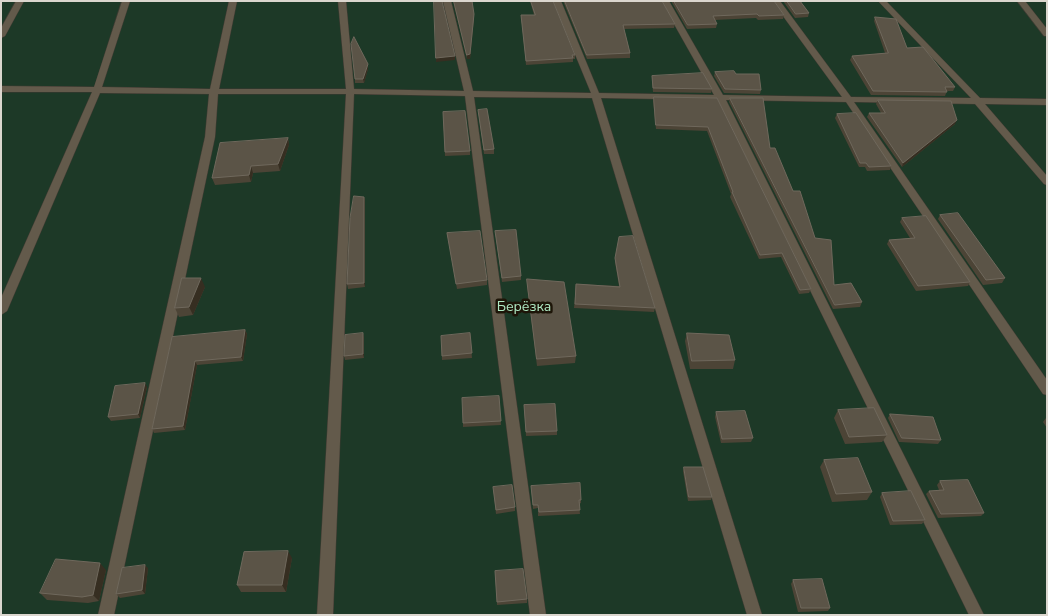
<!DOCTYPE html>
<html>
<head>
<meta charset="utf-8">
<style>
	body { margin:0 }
	#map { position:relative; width:1048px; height:616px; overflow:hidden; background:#261e11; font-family:"Nunito Sans",sans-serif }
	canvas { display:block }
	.frame { position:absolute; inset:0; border:2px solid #dbd6ce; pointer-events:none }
</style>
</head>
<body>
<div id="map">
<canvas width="1048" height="616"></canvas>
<div class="frame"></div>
</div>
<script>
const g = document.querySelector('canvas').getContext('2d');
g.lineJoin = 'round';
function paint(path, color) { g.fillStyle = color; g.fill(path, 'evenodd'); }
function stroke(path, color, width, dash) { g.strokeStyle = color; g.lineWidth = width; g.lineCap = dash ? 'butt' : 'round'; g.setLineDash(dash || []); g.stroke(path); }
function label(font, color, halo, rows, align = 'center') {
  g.font = font + ' "Nunito Sans",sans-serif'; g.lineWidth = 5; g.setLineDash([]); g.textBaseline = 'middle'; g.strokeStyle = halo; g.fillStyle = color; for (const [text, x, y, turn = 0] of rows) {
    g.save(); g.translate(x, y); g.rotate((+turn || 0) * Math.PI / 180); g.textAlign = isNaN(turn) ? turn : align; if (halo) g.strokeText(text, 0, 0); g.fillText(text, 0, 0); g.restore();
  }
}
const green = new Path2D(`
	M1,1h1046v614h-1046z`);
const service = new Path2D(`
	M16,1h8l-19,35 -4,2v-10z
	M122,1h8l-28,86 108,2 19,-88h8l-18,88h127l-8,-88h8l8,88 110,2 -21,-90h8l22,90 118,2 -38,-92h8l38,92 115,2 -53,-94h8l54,94 119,2 -70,-96h8l71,96 120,1 -93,-97h8l94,97 67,1v6l-62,-1 62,72v9l-3,-1 -69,-80 -121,-2 193,278v15l-4,-1 -197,-292 -120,-2 258,515h-15l-252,-515 -116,-2 161,517h-15l-155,-517 -118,-1 72,518h-16l-65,-519 -111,-2 -21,521h-16l29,-521h-128l-3,43 -101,478h-16l107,-478 4,-43 -109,-1 -93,218 -6,4v-17l91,-206h-91v-6l93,1z
	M1017,1h8l22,28v7h-3z`);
const wall = new Path2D(`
	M453,1h19l2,17 -4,41h-3z
	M530,1h23l22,54v4h-2v3l-47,3 -5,-50h13z
	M563,1h99l13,23 -1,4 -50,1 6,24v5l-43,1z
	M671,1h103l10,14 -1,4 -25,1 -2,-2 -41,2 2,4 -1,4 -29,1z
	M783,1h17l9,12 -1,4 -13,1z
	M875,17l32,31 48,39 -2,4h-6l-2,5 -74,-1 -21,-35 2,-4 33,-3 -11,-32z
	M368,69l-4,14h-9v-4z
	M715,72l21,2 25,16 -1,4 -36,-1 -10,-17z
	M652,76l60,13 -1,4 -58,-1 -1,-11z
	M654,97l63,1 94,191 -2,4 -10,1 -18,-37 -22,2 -29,-62 1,-3 -24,-63 -51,-2 -3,-28z
	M730,98l63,93 22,47 19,47 28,17 -2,5 -27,2 -104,-207z
	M878,100l77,24 -53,43 -35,-50 2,-4h12l-5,-9z
	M478,110l16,39v5h-10z
	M443,112l27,39v4l-25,1z
	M837,114l54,52 -1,4 -23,1 -2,-4h-6l-24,-49z
	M288,138l1,7 -9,26 -27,2 -2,9 -36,3 -3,-7z
	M364,197l1,4v86l-17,2 -1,-5z
	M940,215l65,63 -3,5 -19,2 -45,-66z
	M902,218l68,64 -2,4 -52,5 -29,-47 2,-4 21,-2 -10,-16z
	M495,231l26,45v4l-19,2z
	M447,233l40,47v5l-30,4z
	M619,237l36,71 -1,4 -80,-4 2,-24 43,2 -4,-24z
	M527,279l49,77 -1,7 -38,3 -10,-80z
	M205,287l-12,28 -14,2 -4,-9z
	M245,330l2,4 -4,27 -46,4 -12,65 -31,3 -2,-4 20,-92z
	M470,333l2,25 -30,2 -1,-24z
	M687,333l48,27 -2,9h-43l-5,-28z
	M364,337v21l-19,2 -1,-4z
	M147,387l-7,31 -29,3 -3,-4z
	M499,396l2,29 -38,2v-4z
	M524,405l33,26v4l-31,1z
	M838,410l49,25 -5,7 -37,2 -11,-26z
	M716,412l37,26 -2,4 -30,1 -6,-26z
	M890,414l51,26 -3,4 -39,-2 -11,-24z
	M1046,418h1v10l-4,-6z
	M824,460l48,32 -5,8 -35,2 -12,-35z
	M684,467l28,30 -1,3 -23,1 -5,-30z
	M940,481l44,32 -3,3 -43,2 -12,-24 3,-3 10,-1 -2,-5z
	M531,486l50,14v3l-2,1 1,10 -42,2v-8l-5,1z
	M493,487l22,20v4l-19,3z
	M882,493l43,27 -3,4 -32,1 -10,-28z
	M292,558l-6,34h-45l-4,-7z
	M148,568l-3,26 -25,4 -4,-4z
	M106,570l-7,31 -11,2 -41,-3 -7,-7z
	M495,571l32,28v4l-30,2z
	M793,580l37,28 -2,3 -30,1 -7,-28z`);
const shadedWall = new Path2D(`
	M474,14l-4,45h-3v-4z
	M455,56v4l-19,2v-4z
	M368,64v5l-4,14 -1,-4z
	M957,120l-2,4 -53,43 1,-4z
	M288,138l1,7 -9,26 -2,-7z
	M251,166l2,7 -2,9 -2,-7z
	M364,197l1,4v86l-1,-4z
	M201,278l4,9 -12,28 -4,-8z
	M245,330l2,4 -4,27 -2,-4z
	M363,333l1,4v21l-1,-4z
	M195,361l2,4 -12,65 -2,-4z
	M145,383l2,4 -7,31 -2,-4z
	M288,551l4,7 -6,34 -4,-7z
	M100,563l6,7 -7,31 -6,-6z
	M145,565l3,3 -3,26 -3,-4z`);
const building = new Path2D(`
	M434,1h8l13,55 -19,2z
	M454,1h18l2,13 -4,40 -3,1z
	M531,1h22l22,54h-3l1,3 -47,3 -5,-46h14z
	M565,1h97l13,23 -52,1 7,28 -43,2z
	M674,1h100l10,14 -25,1 -2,-2 -44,2 4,8 -29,1z
	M787,1h13l9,12 -13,1z
	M875,17l21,2 11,29 16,-1 32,40h-10l2,5 -74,-1 -21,-35 36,-3z
	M354,37l14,27 -5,15h-8l-4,-35z
	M734,71l2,3h23l2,16 -36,-1 -10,-17z
	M703,73l9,16 -59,-1 -1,-12z
	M654,97l63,1 94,191 -11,1 -18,-37 -22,2 -28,-63h1l-25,-65 -52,-2z
	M730,98h33l7,50h5l18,43h7l15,47 16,2 3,45 17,-2 11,19 -27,3z
	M878,100l73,1 6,19 -54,43 -34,-50h16z
	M487,109l7,40 -10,1 -6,-40z
	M465,111l5,40 -25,1 -2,-40z
	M856,113l35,53 -22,1 -3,-4h-6l-23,-49z
	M288,138l-10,26 -27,2 -2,9 -37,3 8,-35z
	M354,196l10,1v86l-17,1 3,-66z
	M958,213l47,65 -19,2 -46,-65z
	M926,216l44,66 -52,4 -29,-46 26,-2 -13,-20z
	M516,230l5,46 -19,2 -7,-47z
	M480,231l7,49 -31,4 -9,-51z
	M633,236l22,72 -80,-4 1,-20 44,3 -5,-29 4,-21z
	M182,278h19l-12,29 -14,1z
	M527,279l37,3 12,74 -39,3z
	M245,330l-4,27 -46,4 -12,65 -31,3 20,-92z
	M363,333v21l-19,2 1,-21z
	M470,333l2,20 -30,3 -1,-20z
	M687,333l42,2 6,25 -43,1z
	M145,383l-7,31 -30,3 7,-31z
	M499,396l2,25 -38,2 -1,-25z
	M555,404l2,27 -31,1 -2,-27z
	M874,408l13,27 -38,2 -11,-27z
	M745,411l8,27 -31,1 -6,-27z
	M890,414l43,3 8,23 -39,-2z
	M858,458l14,34 -36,2 -12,-34z
	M684,467h19l9,30h-23z
	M968,480l16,33 -43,1 -12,-23 15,-1 -4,-9z
	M580,483l1,17h-2l1,10 -41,2 -1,-7h-5l-2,-19z
	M512,485l3,22 -19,3 -3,-23z
	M911,491l14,29 -32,1 -11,-28z
	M288,551l-6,34h-45l7,-33z
	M56,559l44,4 -7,32 -11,2 -42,-4z
	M145,565l-3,25 -26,4 6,-26z
	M523,569l4,30 -30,3 -2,-31z
	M822,579l8,29h-29l-8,-28z`);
const parkNames = [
	["Берёзка",524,308]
];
paint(green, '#1d3927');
stroke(service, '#403932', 1);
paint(service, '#635a4b');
paint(wall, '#4c4436');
paint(shadedWall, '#362e21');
paint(building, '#5b5447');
stroke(building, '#6f685c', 1);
label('14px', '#afe9c3', '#1d1508', parkNames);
</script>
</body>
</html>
